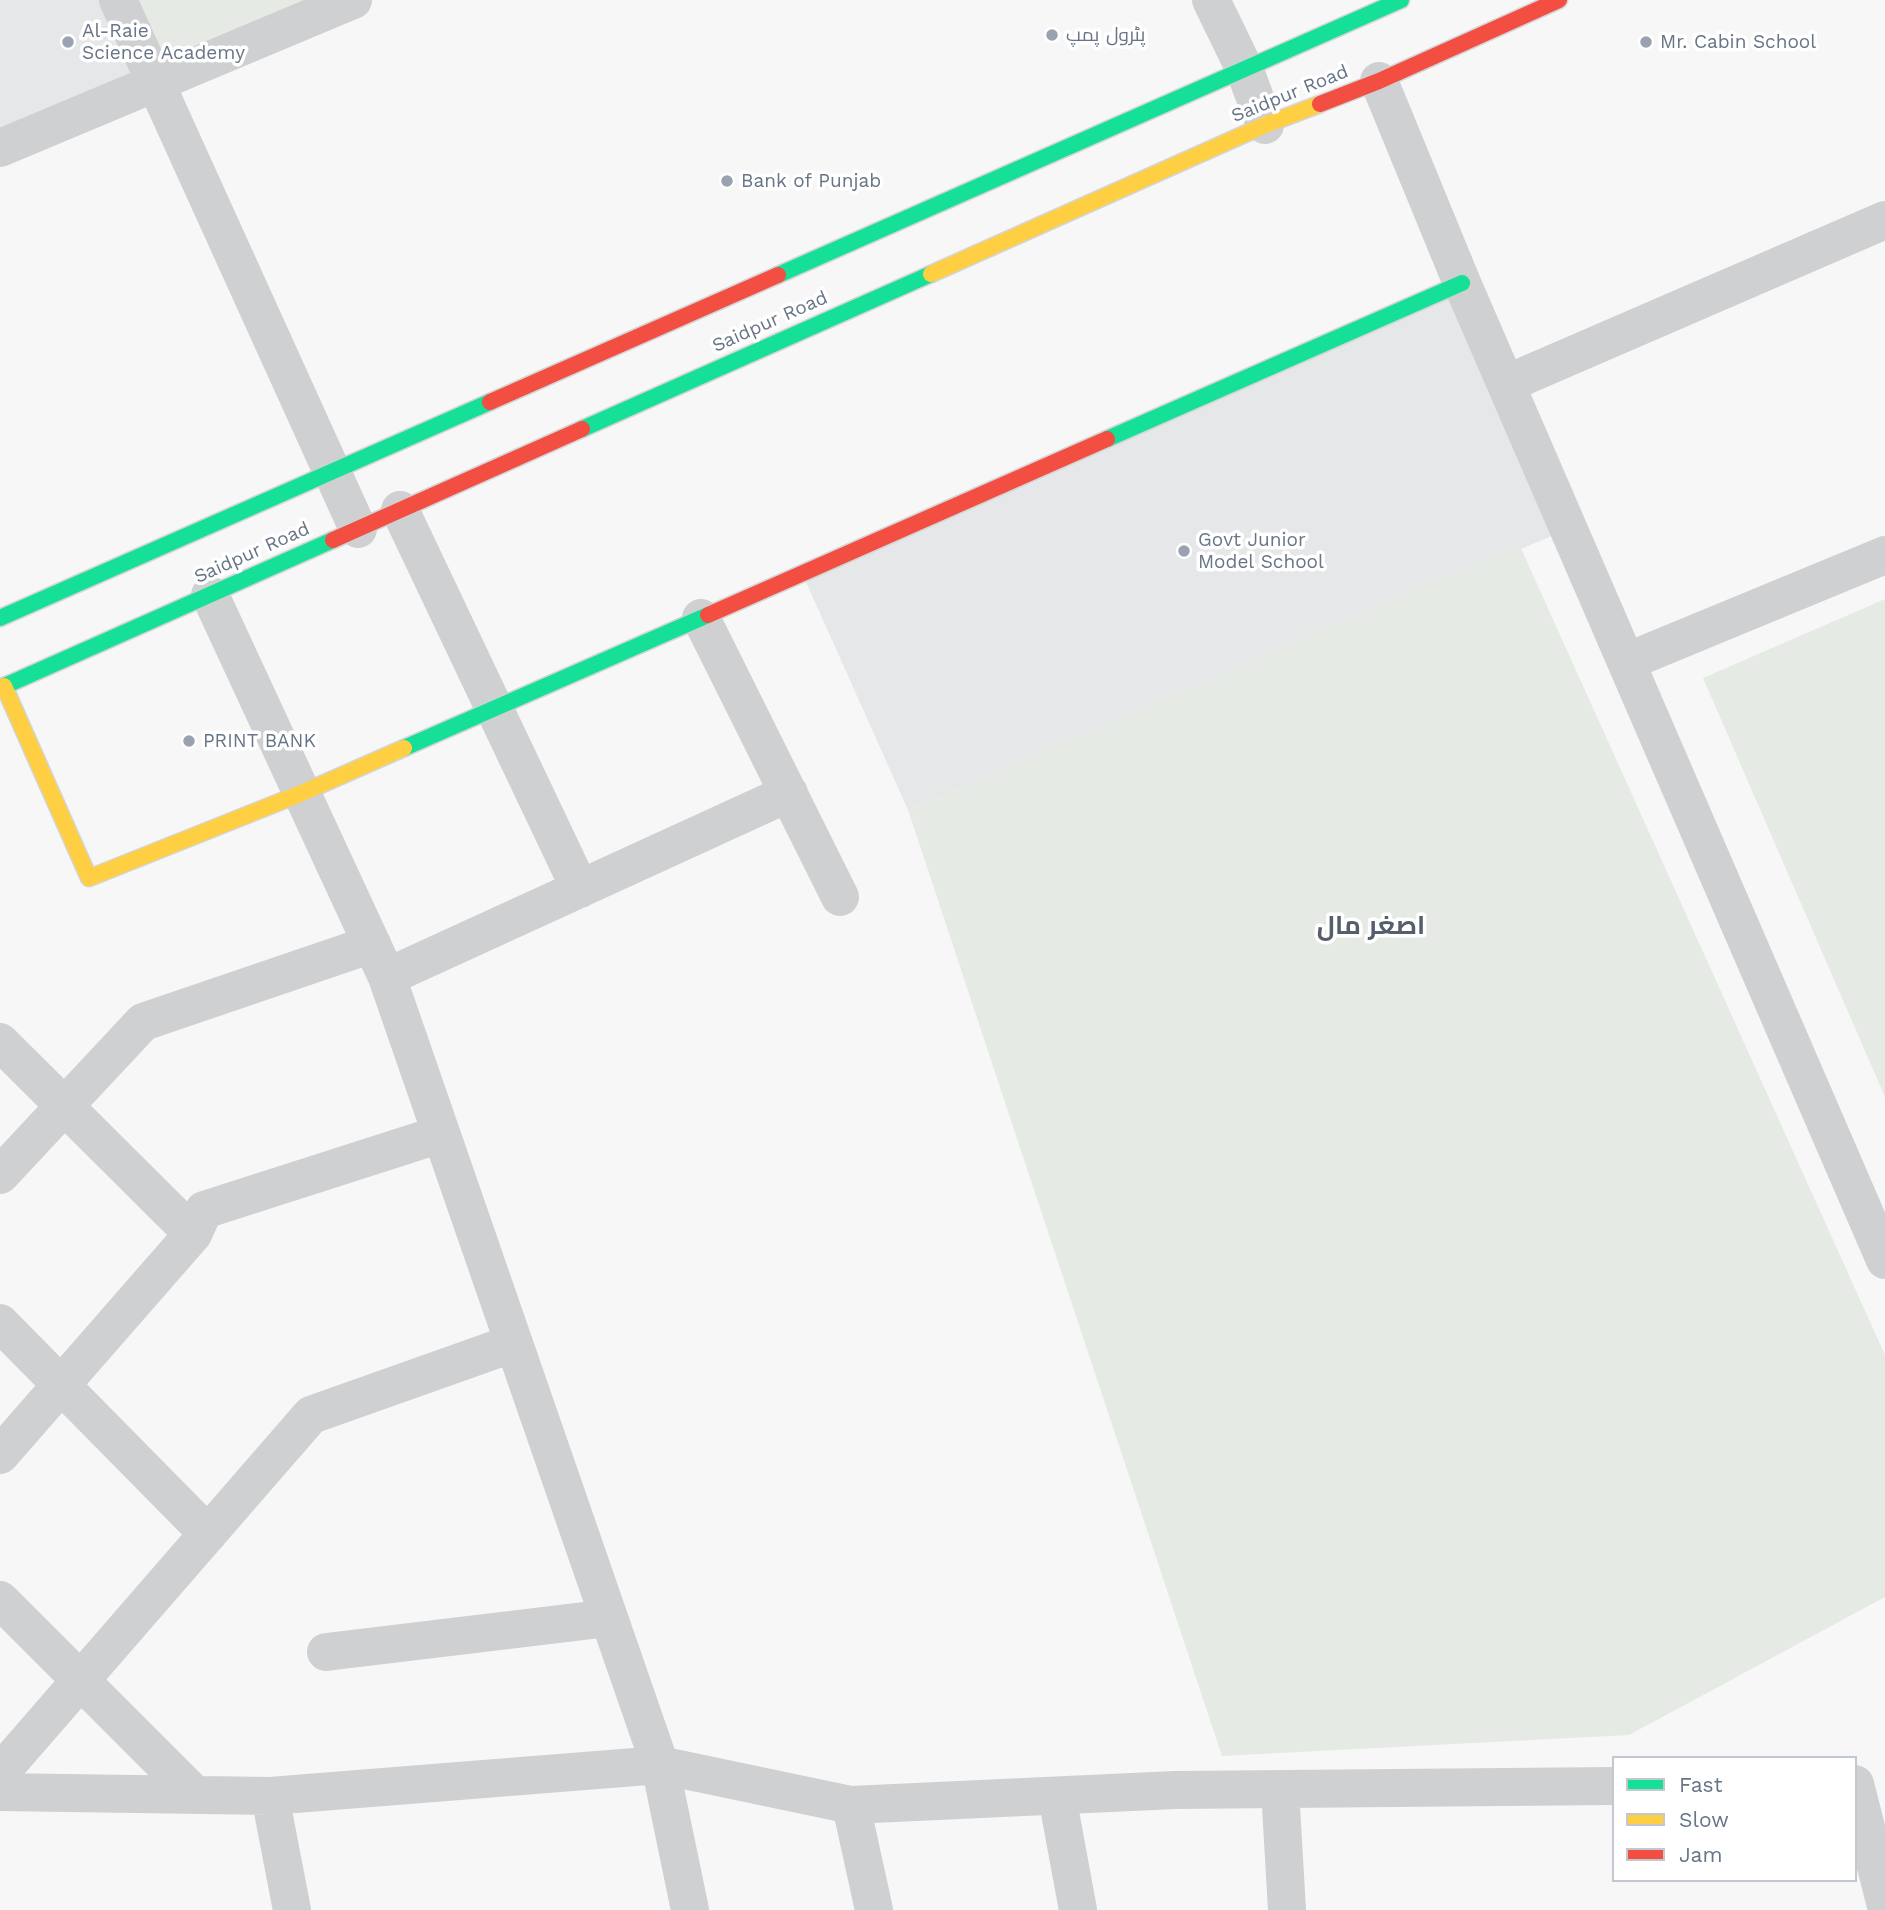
<!DOCTYPE html>
<html>
<head>
<meta charset="utf-8">
<style>
	body { margin:0 }
	#map { position:relative; width:1885px; height:1910px; overflow:hidden; background:#f7f7f7; font-family:"Work Sans",sans-serif }
	canvas { display:block }
	.legend { position:absolute; left:1612px; top:1756px; width:245px; height:126px; box-sizing:border-box; background:#fff; border:2px solid #c2c8cf; margin:0; padding:9px 12px; list-style:none; font-size:21px; color:#677587 }
	.legend li { display:flex; align-items:center; gap:14px; height:35px }
	.legend b { width:35px; border:2px solid #c2c8cf }
</style>
</head>
<body>
<div id="map">
<canvas width="1885" height="1910"></canvas>
<ul class="legend">
<li><b style="height:9px;background:#16e098"></b>Fast</li>
<li><b style="height:9px;background:#ffcf43"></b>Slow</li>
<li><b style="height:9px;background:#f24e42"></b>Jam</li>
</ul>
</div>
<script>
const g = document.querySelector('canvas').getContext('2d');
g.lineJoin = 'round';
function paint(path, color) { g.fillStyle = color; g.fill(path, 'evenodd'); }
function stroke(path, color, width, dash) { g.strokeStyle = color; g.lineWidth = width; g.lineCap = dash ? 'butt' : 'round'; g.setLineDash(dash || []); g.stroke(path); }
function label(font, color, halo, rows, align = 'center') {
  g.font = font + ' "Work Sans",Cairo,sans-serif'; g.lineWidth = 7; g.setLineDash([]); g.textBaseline = 'middle'; g.strokeStyle = halo; g.fillStyle = color; for (const [text, x, y, turn = 0] of rows) {
    g.save(); g.translate(x, y); g.rotate((+turn || 0) * Math.PI / 180); g.textAlign = isNaN(turn) ? turn : align; if (halo) g.strokeText(text, 0, 0); g.fillText(text, 0, 0); g.restore();
  }
}
const built = new Path2D(`
	M0,0h118l37,83 -155,62z
	M1462,283l106,246 -660,281 -106,-237z`);
const green = new Path2D(`
	M118,0h235l-198,83z
	M1519,544l366,811v242l-256,138 -407,21 -314,-946z
	M1885,599v498l-182,-419z`);
const street = new Path2D(`
	M118,0l240,529
	M1211,0l33,68 21,57
	M1379,81l83,202 423,977
	M0,148l353,-148
	M1506,384l379,-164
	M400,510l180,379
	M210,595l177,382 273,788 30,145
	M701,618l139,279
	M1626,662l259,-107
	M387,977l402,-184
	M0,1042l193,192
	M0,1175l143,-153 229,-78
	M0,1323l208,211
	M0,1455l193,-221 11,-24 237,-76
	M0,1600l195,195
	M326,1652l283,-34
	M0,1773l311,-358 203,-72
	M1855,1784l30,118
	M1280,1789l7,121
	M0,1792l270,4 390,-31 191,40 324,-15 439,-4
	M270,1796l22,114
	M1057,1796l21,114
	M851,1805l23,105`);
const fast = new Path2D(`
	M778,275l623,-275
	M582,429l349,-155
	M1107,439l355,-156
	M0,618l490,-216
	M0,688l333,-148
	M404,748l304,-133`);
const slow = new Path2D(`
	M931,274l334,-149 55,-21
	M4,686l85,192 213,-85 102,-45`);
const jam = new Path2D(`
	M1320,104l59,-23 180,-81
	M490,402l288,-127
	M333,540l249,-111
	M708,615l399,-176`);
const markers = [
	[1052,35,7,"#99a2ae"],
	[68,42,7,"#99a2ae"],
	[1646,42,7,"#99a2ae"],
	[727,181,7,"#99a2ae"],
	[1184,551,7,"#99a2ae"],
	[189,741,7,"#99a2ae"]
];
const poiNames = [
	["Al-Raie",82,31],
	["Science Academy",82,53],
	["پٹرول پمپ",1066,35],
	["Mr. Cabin School",1660,42],
	["Bank of Punjab",741,181],
	["Govt Junior",1198,540],
	["Model School",1198,562],
	["PRINT BANK",203,741]
];
const streetNames = [
	["Saidpur Road",1290,94,-22],
	["Saidpur Road",770,322,-24],
	["Saidpur Road",252,553,-24]
];
const districtNames = [
	["اصغر مال",1371,926]
];
paint(built, '#e6e7e8');
paint(green, '#e6eae5');
stroke(fast, '#d4d5d6', 19);
stroke(slow, '#d4d5d6', 19);
stroke(jam, '#d4d5d6', 19);
stroke(street, '#cfd0d2', 38);
stroke(fast, '#16e098', 16);
stroke(slow, '#ffcf43', 16);
stroke(jam, '#f24e42', 16);
for (const [x, y, r, color] of markers) { const dot = new Path2D(); dot.arc(x, y, r, 0, 2 * Math.PI); g.fillStyle = color; g.fill(dot); stroke(dot, '#fff', 2.5); }
label('19px', '#677587', '#fff', poiNames, 'left');
label('19px', '#677587', '#fff', streetNames);
label('bold 26px', '#555f6c', '#fff', districtNames);
</script>
</body>
</html>
